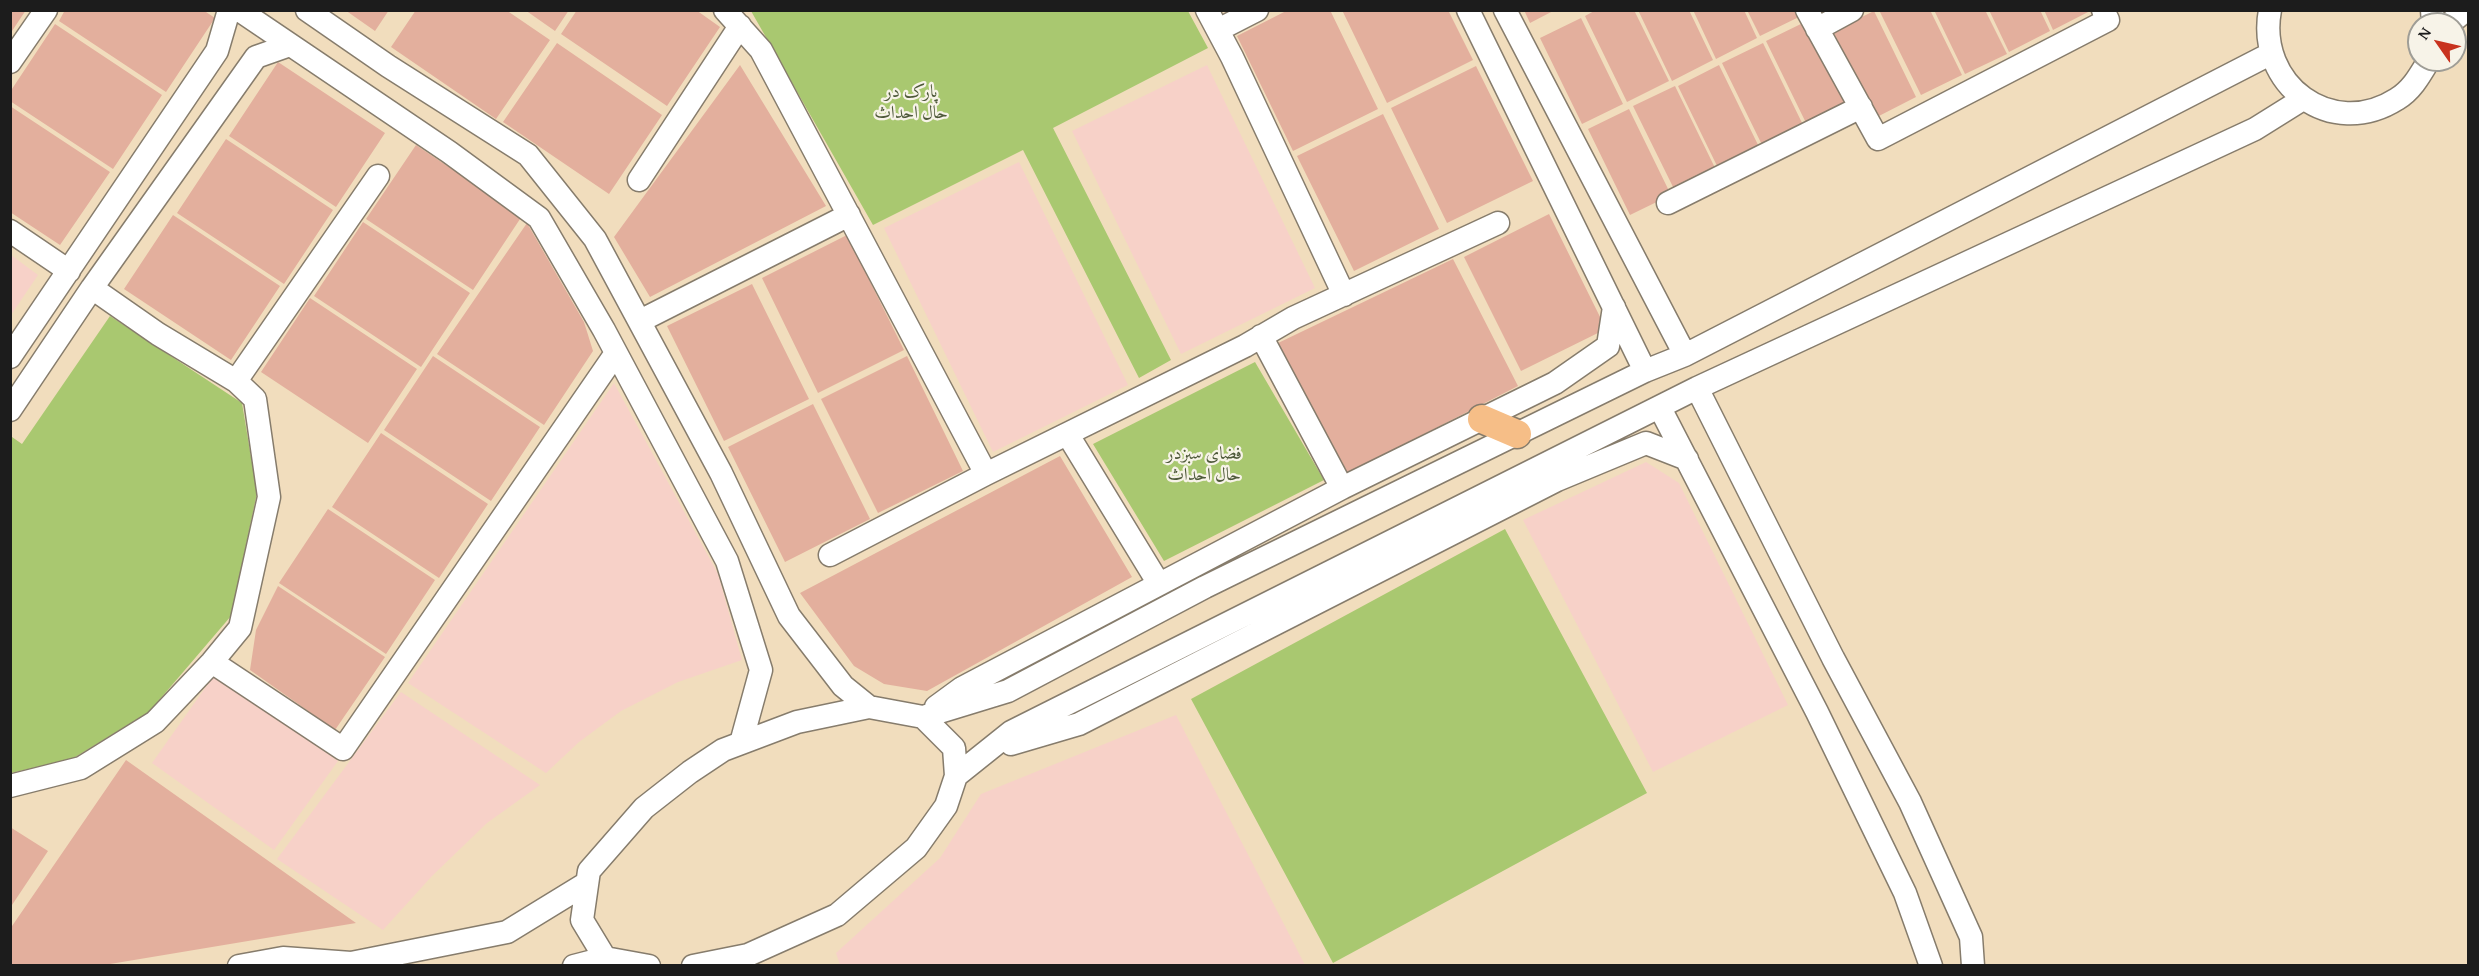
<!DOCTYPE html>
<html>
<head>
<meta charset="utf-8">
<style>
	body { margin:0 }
	#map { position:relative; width:2479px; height:976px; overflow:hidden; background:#f1ddbd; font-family:"Gentium Book Plus",serif }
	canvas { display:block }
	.frame { position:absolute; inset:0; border:12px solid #1c1c1c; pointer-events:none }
	.north { position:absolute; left:2407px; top:12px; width:60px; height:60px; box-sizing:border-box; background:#f7f3e8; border:2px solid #9f9d96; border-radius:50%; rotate:304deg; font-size:16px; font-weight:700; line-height:24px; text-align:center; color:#1c1c1c }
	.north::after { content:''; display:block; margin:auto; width:21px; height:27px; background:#c8321e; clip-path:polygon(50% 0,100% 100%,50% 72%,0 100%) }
</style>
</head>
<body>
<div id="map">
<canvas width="2479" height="976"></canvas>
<div class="frame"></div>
<div class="north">N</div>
</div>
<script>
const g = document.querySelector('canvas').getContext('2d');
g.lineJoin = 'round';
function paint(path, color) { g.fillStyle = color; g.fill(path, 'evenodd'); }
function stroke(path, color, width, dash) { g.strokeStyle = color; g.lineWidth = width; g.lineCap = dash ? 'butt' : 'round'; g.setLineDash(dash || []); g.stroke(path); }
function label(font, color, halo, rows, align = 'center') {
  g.font = font + ' "Gentium Book Plus",Amiri,serif'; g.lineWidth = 4.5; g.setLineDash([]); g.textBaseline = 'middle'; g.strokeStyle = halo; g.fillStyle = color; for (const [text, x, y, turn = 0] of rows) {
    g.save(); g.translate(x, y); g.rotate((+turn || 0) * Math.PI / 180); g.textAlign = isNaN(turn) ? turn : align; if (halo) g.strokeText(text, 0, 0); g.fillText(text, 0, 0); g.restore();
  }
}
const built = new Path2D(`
	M1207,65l108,223 -134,66 -109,-223z
	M1019,162l109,223 -135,67 -109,-224z
	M11,255l27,20 -27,40z
	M614,383l104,191 24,86 -64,22 -57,29 -42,31 -33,31 -138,-90z
	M1646,462l33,21 109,222 -135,67 -130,-252z
	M215,674l123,87 -64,89 -122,-87z
	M401,692l139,93 -53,38 -55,53 -49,54 -106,-71z
	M1176,715l129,250h-465l-4,-12 104,-95 41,-64z`);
const green = new Path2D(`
	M751,11h437l20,37 -155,80 118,232 -32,18 -116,-228 -150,75z
	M110,316l132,87 15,90 -26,123 -82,96 -77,47 -61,14v-334l1,-2 10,7z
	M1255,362l69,118 -160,81 -71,-117z
	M1505,529l142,264 -314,170 -142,-264z`);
const building = new Path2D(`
	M10,10h16l-16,24z
	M65,10h138l12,8 -49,74 -107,-71z
	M345,10h44l-14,21z
	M416,10h90l44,30 -54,79 -105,-72z
	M525,10h44l-14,21z
	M577,10h119l24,17 -53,79 -106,-72z
	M1288,10h42l48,99 -85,42 -56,-115z
	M1342,10h106l25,50 -86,43z
	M1524,10h31l-25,13z
	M1596,10h38l35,71 -42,21 -42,-86z
	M1638,10h51l24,50 -41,21z
	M1693,10h51l13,28 -41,21z
	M1747,10h51l3,6 -41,20z
	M1879,10h51l32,65 -41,20z
	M1934,10h51l22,44 -42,20z
	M1989,10h51l10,21 -41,21z
	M2044,10h48l-39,20z
	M1874,11l42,86 -41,21 -42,-87z
	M1581,18l42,86 -41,20 -42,-86z
	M1807,21l42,86 -41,20 -42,-86z
	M55,24l107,71 -49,74 -103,-68v-9z
	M557,43l105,72 -53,79 -106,-72z
	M1763,43l42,86 -41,20 -42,-86z
	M278,62l107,71 -49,74 -107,-71z
	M740,65l86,141 -176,91 -36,-60z
	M1719,65l42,86 -41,21 -42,-86z
	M1476,66l57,115 -86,42 -56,-115z
	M1675,86l42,86 -41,21 -43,-87z
	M10,106l100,66 -50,73 -50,-33z
	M1629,109l42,86 -41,20 -42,-86z
	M1383,114l56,115 -85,42 -57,-115z
	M226,139l107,71 -49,74 -107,-71z
	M416,145l106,71 -49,74 -107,-71z
	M1549,214l57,115 -85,42 -57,-114z
	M173,215l107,71 -49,74 -107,-71z
	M363,222l107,71 -49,74 -107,-71z
	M527,223l57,99 9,29 -49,74 -107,-71z
	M847,235l57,115 -86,43 -56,-115z
	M1453,259l65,127 -170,87 -72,-129z
	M752,284l57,115 -85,42 -57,-115z
	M310,298l107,71 -49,74 -107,-71z
	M433,356l107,71 -49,74 -107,-71z
	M907,356l56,115 -85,42 -57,-114z
	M813,404l57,115 -85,43 -57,-115z
	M381,433l107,71 -49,74 -107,-71z
	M1060,456l72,121 -205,114 -43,-7 -30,-18 -54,-73z
	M328,509l107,71 -49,74 -107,-71z
	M278,586l107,71 -50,73 -85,-60 6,-40z
	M126,760l230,163 -258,43h-88v-37z
	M10,827l38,24 -38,57z`);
const minor = new Path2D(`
	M239,10l210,142 90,66 65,112 123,231 34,109 -20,73
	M307,10l81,56 140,89 67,84 126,234 68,143 54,70 26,21
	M725,10l36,40 225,424
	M1207,10l25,47 112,238
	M1468,10l177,361
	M1505,10l180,345
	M1807,10l71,129 230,-119 -5,-10
	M2270,10c-14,74 61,131 127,89 15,-9 23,-24 32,-39
	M2432,10l1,14
	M2449,24l17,-14
	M1817,29l35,-19
	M1218,30l39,-20
	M10,62l36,-52
	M639,180l101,-154
	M1668,203l193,-96
	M10,231l59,40
	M640,321l209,-106
	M1261,336l81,152
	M10,357l207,-306 12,-41
	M236,381l142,-205
	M1697,388l136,270 77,144 61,135 2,29
	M1660,408l157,304 88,181 26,73
	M10,410l82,-122 164,-231 34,-12
	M1068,435l91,149
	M830,555l156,-81 259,-128 48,-28 205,-95
	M212,662l131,87 273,-396
	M936,707l26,-19 380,-200 213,-105 53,-37 6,-39
	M923,717l85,-26 197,-104 440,-216 40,-16 585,-301
	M1011,744l68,-20 478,-244 89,-37 41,16
	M956,776l55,-44 686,-344 558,-259 48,-30
	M10,786l71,-18 74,-46 57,-60 28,-34 29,-131 -14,-98 -19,-18 -78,-47 -66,-46
	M239,966l44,-8 68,5
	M336,966l171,-34 80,-49
	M574,966l31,-8
	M649,966l-44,-8 -23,-38 7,-49 55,-63 46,-36 33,-22 74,-28 72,-15 54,10 31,31 2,28 -10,30 -30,42 -79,67 -89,40 -55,11`);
const major = new Path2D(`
	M1482,419l35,15`);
const parkNames = [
	["پارک در",911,92],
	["حال احداث",911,113],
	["فضای سبزدر",1204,454],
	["حال احداث",1204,475]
];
paint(built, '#f7d1c8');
paint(green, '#a9c870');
paint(building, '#e3af9d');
stroke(minor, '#867c6c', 25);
stroke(major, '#867c6c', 31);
stroke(minor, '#fff', 22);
stroke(major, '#f6be87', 28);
label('18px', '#4d5839', '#f7f3e8', parkNames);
</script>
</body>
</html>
